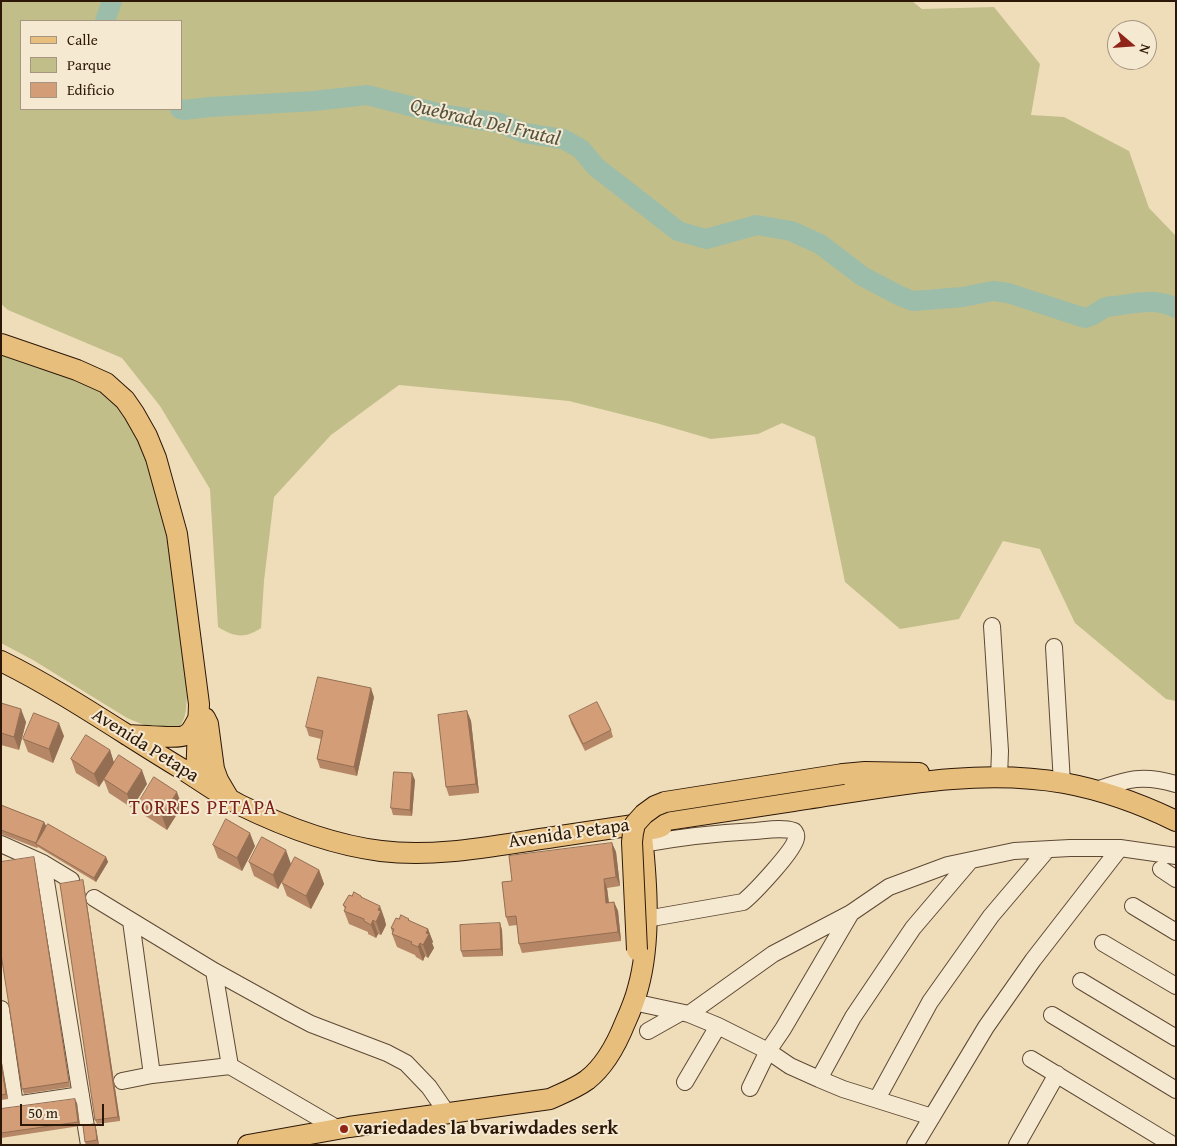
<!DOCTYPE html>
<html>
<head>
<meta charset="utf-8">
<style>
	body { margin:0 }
	#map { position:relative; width:1177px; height:1146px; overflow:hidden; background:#efddba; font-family:"Gentium Book Plus",serif }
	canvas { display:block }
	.frame { position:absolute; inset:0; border:2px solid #2d1807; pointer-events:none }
	.legend { position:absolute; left:20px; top:20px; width:162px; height:90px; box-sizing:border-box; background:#f5e9d2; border:1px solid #a59581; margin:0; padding:6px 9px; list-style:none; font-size:15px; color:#2d1807 }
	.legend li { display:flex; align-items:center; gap:10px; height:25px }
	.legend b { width:25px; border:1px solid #a59581 }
	.north { position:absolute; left:1107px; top:20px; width:50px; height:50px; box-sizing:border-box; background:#f5e9d2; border:1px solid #a59581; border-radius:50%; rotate:108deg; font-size:14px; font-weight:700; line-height:20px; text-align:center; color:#2d1807 }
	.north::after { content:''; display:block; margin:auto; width:18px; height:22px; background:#8f2418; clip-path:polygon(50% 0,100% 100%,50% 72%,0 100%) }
	.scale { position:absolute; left:20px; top:1104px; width:84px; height:22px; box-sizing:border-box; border:2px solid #2d1807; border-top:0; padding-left:6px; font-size:15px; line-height:18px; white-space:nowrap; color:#2d1807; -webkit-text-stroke:4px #f5e9d2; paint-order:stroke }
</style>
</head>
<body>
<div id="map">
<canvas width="1177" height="1146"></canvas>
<div class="frame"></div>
<ul class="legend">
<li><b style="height:6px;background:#e8be7d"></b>Calle</li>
<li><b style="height:14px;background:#c1be8a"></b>Parque</li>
<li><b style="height:14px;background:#d39d77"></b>Edificio</li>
</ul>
<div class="north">N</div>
<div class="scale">50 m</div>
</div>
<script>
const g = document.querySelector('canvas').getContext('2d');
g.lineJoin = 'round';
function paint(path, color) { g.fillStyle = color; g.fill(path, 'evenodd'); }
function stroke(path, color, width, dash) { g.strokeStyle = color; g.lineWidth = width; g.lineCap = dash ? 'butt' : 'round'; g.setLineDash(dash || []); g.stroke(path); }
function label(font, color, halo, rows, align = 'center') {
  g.font = font + ' "Gentium Book Plus",serif'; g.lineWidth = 4; g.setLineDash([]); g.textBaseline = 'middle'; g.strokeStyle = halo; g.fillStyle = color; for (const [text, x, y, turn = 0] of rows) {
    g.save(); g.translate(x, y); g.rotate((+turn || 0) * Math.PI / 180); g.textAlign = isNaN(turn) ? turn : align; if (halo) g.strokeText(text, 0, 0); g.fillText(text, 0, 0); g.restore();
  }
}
const green = new Path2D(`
	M1,1h911l10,8 72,-2 46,57 -9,51 33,2 65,34 20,57 27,28v465l-10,-2 -91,-76 -35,-74 -37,-8 -44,78 -59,10 -55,-47 -30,-145 -33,-14 -24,11 -47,5 -55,-16 -87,-22 -170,-16 -68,50 -57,62 -10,84 -3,47c-16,11 -27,9 -43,-1l-8,-138 -50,-83 -38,-48 -114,-48 -7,-6zM21,21h160v88h-160z
	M1,344l76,26 57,43 36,125 17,157c-1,14 0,26 -12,36l-21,-2 -27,-11 -94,-58 -32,-17z`);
const river = new Path2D(`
	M105,21l7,-20
	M180,109l4,1 26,-3 104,-6 53,-6 74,19 59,9 24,10 39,6 18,10 15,18 82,64 28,8 51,-14 34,6 29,13 42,32 38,20 13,5 50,-4 30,-6 15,2 77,25c8,-1 13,-7 21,-11 5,-1 11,-1 16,-2 18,-3 37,-6 54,3`);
const minor = new Path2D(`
	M992,626l8,125 -1,27
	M1054,647l8,136
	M1096,790c32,-11 46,-16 80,-6
	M1,844l42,19 28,17
	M643,844c37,-7 74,-11 112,-13 12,-1 27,-4 39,0 2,3 3,3 2,7 -1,12 -43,56 -53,64l-97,17
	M43,863l46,282
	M1161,869l15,10
	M94,898l120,73 76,42 21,11 76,29 19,10 23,24 18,26
	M1133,906l43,26
	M131,921l21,154
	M1103,943l73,43
	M214,971l16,95
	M1081,981l95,57
	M633,1002l56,12 29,12 50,25 22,15 29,13 24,10 89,28
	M1,1009l14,96
	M689,1014l84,-60 78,-41 38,-26 59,-22 66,-14 56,-3h50l56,8
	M1052,1015l124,75
	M648,1031l32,-18
	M1031,1059l142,86
	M819,1079l34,-62 60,-89 57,-67
	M122,1081l30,-6 78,-9 110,64
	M685,1082l33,-56
	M750,1088l18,-37 15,-22 68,-116
	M877,1099l53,-97 61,-86 56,-66
	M1,1107l80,-12
	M915,1145l71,-118 47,-67 87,-112
	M1017,1145l40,-71`);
const major = new Path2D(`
	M1,344l76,26 29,13 19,17 9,13 13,23 9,22 21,76 22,170 -3,74
	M1,661c63,31 121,72 181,108 19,12 38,26 58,36 43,21 93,40 141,46 58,7 116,-6 173,-14 80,-12 160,-24 239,-36 90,-13 181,-34 271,-18 38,7 77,21 112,38
	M205,718l3,6 6,45 4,11 10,17
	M127,735c11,0 53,4 59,0 6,-3 9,-11 12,-16
	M843,774l22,-2 54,1
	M248,1145l101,-18 201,-28c13,-6 26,-11 37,-19 18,-14 30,-37 38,-57 5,-11 10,-23 13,-35 13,-47 9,-104 4,-152 4,-10 13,-5 20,-10`);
const majorBridge = new Path2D(`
	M637,950l-5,-108 1,-9 2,-9 9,-10 11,-8 10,-4 178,-28`);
const wall = new Path2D(`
	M374,697l-17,79 -37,-8 -3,-9 4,-20 -12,-3 -3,-9z
	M1,703l25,19 -7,28 -18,-5z
	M467,711l4,10 8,72 -30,3 -3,-9z
	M569,716l42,14 2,7 -28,14 -14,-28z
	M64,736l-11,27 -25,-11 -5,-13z
	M110,750l4,13 33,21 -15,24 -23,-15 -5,-13 -5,7 -23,-14 -5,-14z
	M415,780l-3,36 -19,-1 -2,-7z
	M139,802l43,4 -15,24 -23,-15z
	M1,805l43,17 2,4 -1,3 61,28 2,5 -12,20 -58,-35 -1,1 -36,-14z
	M612,843l4,9 4,34 -13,2 2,15 5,-1 4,9 3,30 -99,12 -3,-9 -2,-19 -8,1 -3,-9 6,-36z
	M213,845l42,1 -13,25 -24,-13z
	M35,862l35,225 -46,7 -2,-5z
	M249,862l42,2 -13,25 -24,-13z
	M319,870l5,14 -13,25 -24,-13 -5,-13z
	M84,885l36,236 -23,3 -2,-4z
	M352,896h9l1,2 23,22v1l1,4 -5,10 -3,-1 -2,4 -8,-4v-2l-19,-8 -5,-13 1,-2 -2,-4z
	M399,919l10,2 19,8 5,13 -1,1 2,5 -6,10 -3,-2 -2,5 -7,-4 -1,-2 -18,-8 -5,-13v-2l-1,-4z
	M500,923l2,7 1,26 -40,1 -2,-6z
	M1,1057l7,42 -7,1z
	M77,1103l3,23 -79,12v-29z
	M95,1124l1,4 3,17h-13l-1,-3z`);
const shadedWall = new Path2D(`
	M371,688l3,9 -17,79 -3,-9z
	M21,709l5,13 -7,28 -5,-13z
	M467,711l4,10 8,72 -3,-9z
	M59,723l5,13 -11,27 -4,-14z
	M110,750l4,13 -15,24 -5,-13z
	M142,770l5,14 -15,24 -5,-14z
	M412,773l3,7 -3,36 -2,-6z
	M177,792l5,14 -15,24 -5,-14z
	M44,822l2,4 -8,19 -2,-1 1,4 -1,-5z
	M250,833l5,13 -13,25 -5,-13z
	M612,843l4,9 4,34 -4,-9z
	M286,850l5,14 -13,25 -5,-14z
	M34,857l1,5 35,225 -1,-5z
	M106,857l2,5 -12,20 -2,-4z
	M319,870l5,14 -13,25 -5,-13z
	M604,879l3,9 3,24 -4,-9z
	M83,880l1,5 36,236 -2,-4z
	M614,902l4,9 3,30 -3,-9z
	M380,906l5,14v1l1,4 -5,10 -5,-13 2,-12z
	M373,920l5,14 -2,4 -5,-13z
	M500,923l2,7 1,26 -2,-7z
	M428,929l5,13 -1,1 2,5 -6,10 -5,-13 3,-12z
	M420,943l5,13 -2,5 -5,-14z
	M1,1057l7,42 -2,-5 -5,-31z
	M75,1099l2,4 3,23 -2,-4z
	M95,1124l1,4 3,17 -2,-5z`);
const building = new Path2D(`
	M318,677l53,11 -17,79 -37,-8 6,-28 -17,-4z
	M597,702l14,28 -28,14 -14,-28z
	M1,703l20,6 -7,28 -13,-4z
	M467,711l9,73 -30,3 -8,-72z
	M34,713l25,10 -10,26 -26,-10z
	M86,735l24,15 -16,24 -23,-15z
	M119,755l23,15 -15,24 -23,-15z
	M394,772l18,1 -2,37 -19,-2z
	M154,777l23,15 -15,24 -23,-14z
	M1,805l43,17 -8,21 -35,-13z
	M226,819l24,14 -13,25 -24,-13z
	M48,824l58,33 -12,21 -58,-34z
	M262,837l24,13 -13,25 -24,-13z
	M612,843l4,34 -12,2 2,24 8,-1 4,30 -99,12 -3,-28 -10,1 -4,-35 10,-1 -3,-25z
	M34,857l35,225 -47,7 -21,-135v-92z
	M295,857l24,13 -13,26 -24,-13z
	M83,880l35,237 -23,3 -35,-236z
	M354,892l7,4v1l19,9 -2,4 3,1 -5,11 -3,-2 -2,5 -7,-4v-2l-20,-8 2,-4 -3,-2 6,-10 3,1z
	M401,915l8,4 -1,1 20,9 -2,4 3,1 -6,11 -3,-2 -2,4 -7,-3 1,-2 -20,-8 2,-5 -3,-1 5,-10 3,1z
	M500,923l1,26 -40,2 -1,-26z
	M1,1063l5,31 -5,1z
	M75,1099l3,23 -77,11v-24z
	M95,1124l2,16 -12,2 -2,-16z`);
const markers = [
	[344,1129,5,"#8f2418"]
];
const streetNames = [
	["Avenida Petapa",145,746,32],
	["Avenida Petapa",569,834,-8]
];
const poiNames = [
	["variedades la bvariwdades serk",354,1129]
];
const waterNames = [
	["Quebrada Del Frutal",485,123,13]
];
const neighbourhoodNames = [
	["TORRES PETAPA",203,809]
];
paint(green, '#c1be8a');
stroke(river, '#9bbdaa', 20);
stroke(minor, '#5e4934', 18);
stroke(major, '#2d1807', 22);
stroke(minor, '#f5e9d2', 16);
stroke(major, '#e8be7d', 20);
stroke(majorBridge, '#2d1807', 22, []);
stroke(majorBridge, '#e8be7d', 20);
paint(wall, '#b58766');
paint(shadedWall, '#946e53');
paint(building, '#d39d77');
stroke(building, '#946e53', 1);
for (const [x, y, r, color] of markers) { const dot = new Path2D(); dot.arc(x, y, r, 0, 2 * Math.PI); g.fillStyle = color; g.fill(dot); stroke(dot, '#f5e9d2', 2); }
label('19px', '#2d1807', '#f5e9d2', streetNames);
label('bold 19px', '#2d1807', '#f5e9d2', poiNames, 'left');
label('italic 20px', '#545240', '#f5e9d2', waterNames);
g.letterSpacing = '1px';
label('20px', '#7a1f14', '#f5e9d2', neighbourhoodNames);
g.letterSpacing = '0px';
</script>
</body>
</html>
